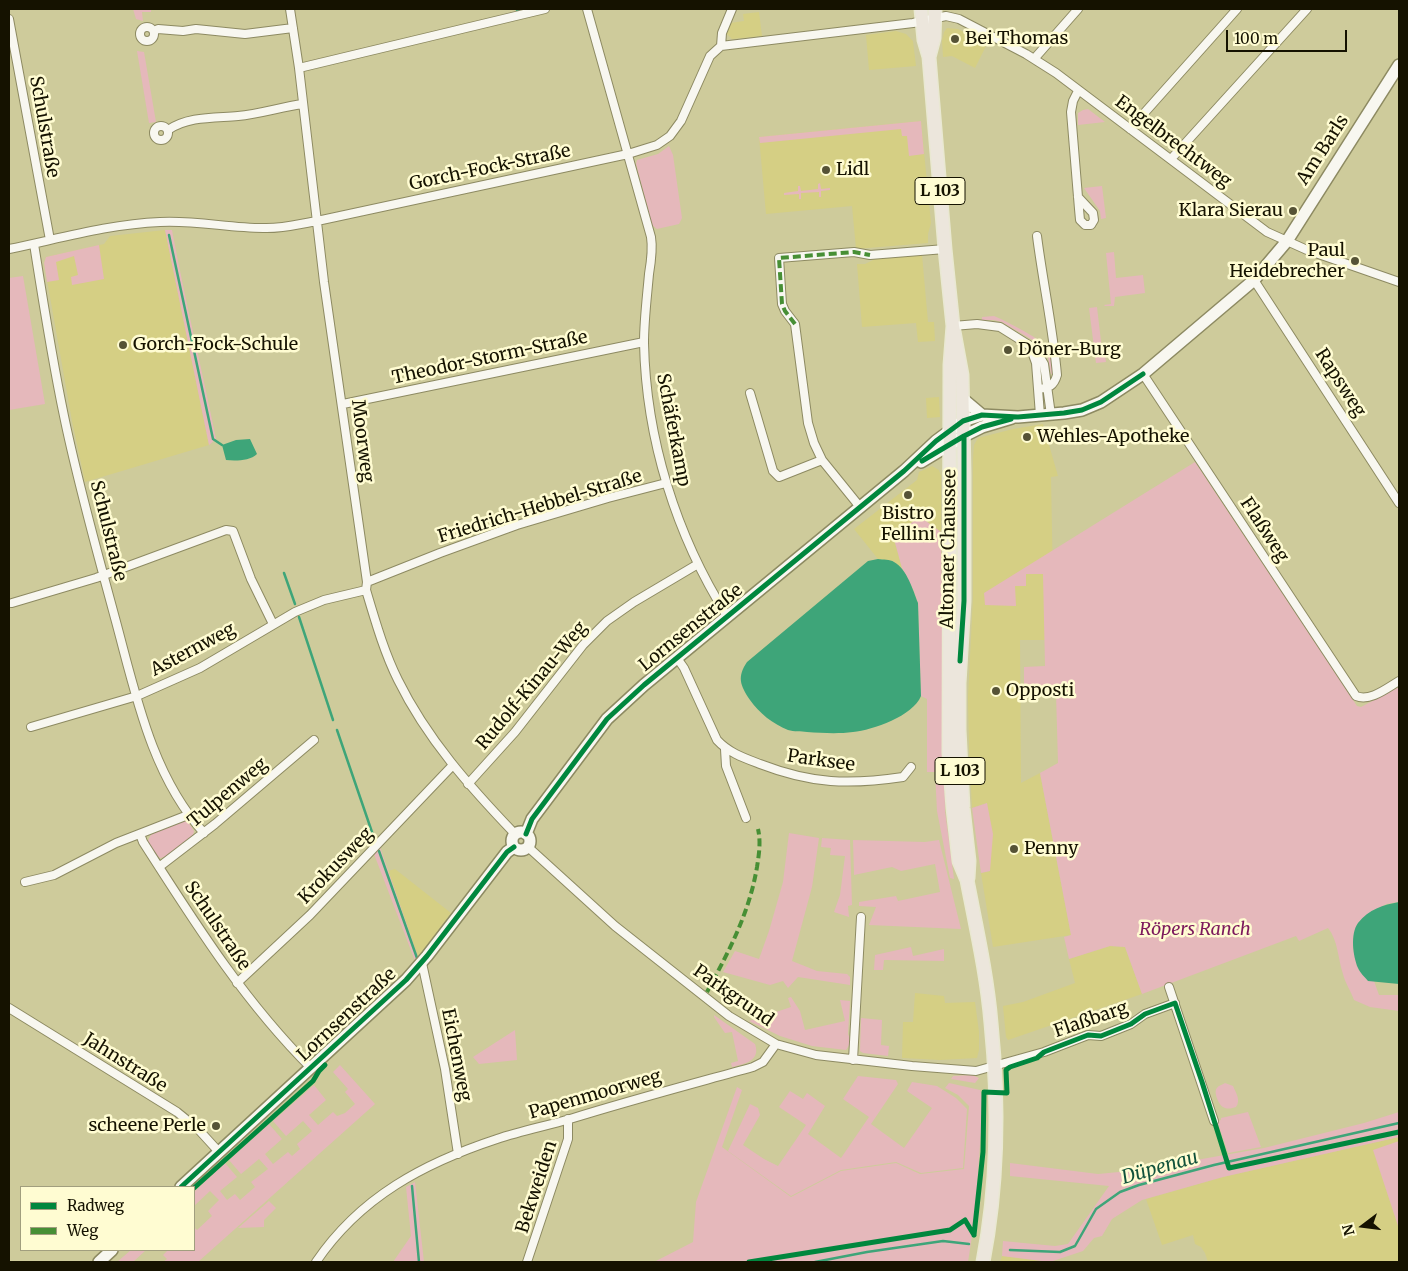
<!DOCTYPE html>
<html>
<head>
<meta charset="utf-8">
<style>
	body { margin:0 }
	#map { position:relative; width:1408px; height:1271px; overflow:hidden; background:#cecb9b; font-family:Merriweather,serif }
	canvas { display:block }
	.frame { position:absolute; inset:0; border:10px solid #151200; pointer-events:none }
	.legend { position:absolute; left:20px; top:1186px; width:175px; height:65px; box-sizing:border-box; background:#fffcd2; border:1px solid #a19e7e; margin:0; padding:6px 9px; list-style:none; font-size:15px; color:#151200 }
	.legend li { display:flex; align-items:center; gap:10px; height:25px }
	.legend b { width:25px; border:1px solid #a19e7e }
	.north { position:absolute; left:1338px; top:1201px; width:50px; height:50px; -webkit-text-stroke:4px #fffcd2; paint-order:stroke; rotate:255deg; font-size:14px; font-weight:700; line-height:20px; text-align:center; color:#151200 }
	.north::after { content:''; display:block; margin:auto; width:18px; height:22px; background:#151200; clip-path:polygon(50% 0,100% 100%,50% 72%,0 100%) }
	.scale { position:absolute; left:1226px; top:30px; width:121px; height:22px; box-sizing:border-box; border:2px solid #151200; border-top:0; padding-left:6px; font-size:15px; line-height:18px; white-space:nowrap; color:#151200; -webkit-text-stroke:4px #fffcd2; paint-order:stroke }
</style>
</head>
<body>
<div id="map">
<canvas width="1408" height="1271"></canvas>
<div class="frame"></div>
<ul class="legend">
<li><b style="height:6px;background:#00873e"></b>Radweg</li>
<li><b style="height:6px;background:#478f35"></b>Weg</li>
</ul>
<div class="north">N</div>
<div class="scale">100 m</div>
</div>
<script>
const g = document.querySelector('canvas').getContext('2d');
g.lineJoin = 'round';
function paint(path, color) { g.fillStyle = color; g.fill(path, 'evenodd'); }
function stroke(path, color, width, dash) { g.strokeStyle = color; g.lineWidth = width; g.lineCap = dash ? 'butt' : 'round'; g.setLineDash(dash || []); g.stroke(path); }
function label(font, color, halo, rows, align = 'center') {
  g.font = font + ' Merriweather,serif'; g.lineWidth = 5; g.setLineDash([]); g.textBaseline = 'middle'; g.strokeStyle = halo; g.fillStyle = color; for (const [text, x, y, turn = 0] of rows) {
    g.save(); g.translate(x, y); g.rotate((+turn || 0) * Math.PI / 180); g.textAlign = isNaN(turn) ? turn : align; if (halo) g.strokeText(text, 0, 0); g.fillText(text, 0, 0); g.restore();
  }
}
const built = new Path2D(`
	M759,12l3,24 -30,3 -6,-6 4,-10 14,-2 -1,-7z
	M947,28l11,1 29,15 -12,24 -23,-12 -9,1 -1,-16 2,-9z
	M896,31l10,3 7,7 3,25 -47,4 -3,-35z
	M921,121l10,102 -3,11v9l-72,6 -4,-43 -86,8 -7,-77z
	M165,230l44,215 -124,37 -13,-61 -28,-158 2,-6 58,-13 6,-8z
	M922,255l6,67h6l1,19 -17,1 -2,-19 -54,4 -5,-63h8l12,-6z
	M939,397l1,20 -13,1 -1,-20z
	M1043,424l15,52 -7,1 3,163h-34l1,143 19,-10 31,162 -78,12 -12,-74 9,-2 -3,-68 -15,5 -3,-58 -1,-53 5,-99v-140l1,-13 4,-7 35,-9z
	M932,466l7,4 2,6v56l-22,-16 -25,23 8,29 -9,-7 -15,-2 -24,-30 63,-49 2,-8z
	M395,869l56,44 -33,44 -30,-86z
	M1110,946l15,1 17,47 -134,46 -2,-3 -3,-31 20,-4 52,-19 -6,-24z
	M915,993l29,3 1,7 30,-1 4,30v18l-2,8 -37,2 -38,-2 1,-36h10z
	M1399,1137v125h-191l-3,-9 -4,-6 -6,-3 -2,-9 -31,10 -16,-46 77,-22z
	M1002,1256l48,6h-50z`);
const green = new Path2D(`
	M133,9h18v3h-9l1,9 -7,-2z
	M137,51l7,1 12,70 -7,1z
	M1088,109l17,13 -27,3v-12l5,-3z
	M921,121l3,33 -15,2 -2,-20h-5l-1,-7 -141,14 -1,-6z
	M669,146l4,9 9,63 -3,6 -22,5 -5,-4 -16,-61 1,-4 21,-6z
	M820,183l1,6 9,-1v2l-9,1v6h-2v-5l-18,1v6h-2v-5l-15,1v-2l14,-2v-5h2l1,5 17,-2v-5z
	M1102,186l4,32 -5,1 -1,-8 -16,-23z
	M165,230h7c13,70 30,139 44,209l-7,6z
	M99,245l5,34 -32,6 -1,-8 7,-2 -4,-19 -18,6 3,18 -12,2 -3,-19 2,-6z
	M1114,252l2,26 27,-3 2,18 -30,4 -1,9h-9l-1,-1 7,-1 -5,-51z
	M23,276l22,128 -36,6v-132z
	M1097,307l5,43h2l2,12 -10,1 -7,-55z
	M994,316c10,4 52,25 56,35 3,6 3,16 4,23h-3l-4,-23 -6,-6 -39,-23 -8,-2h-12v-3z
	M1195,462l162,244 4,1 38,-20v206l-1,9 -12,2 -29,20 -4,24 15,33h6l5,14h20v16l-29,-4 -16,-7c-3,-9 -9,-17 -11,-26 -5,-15 -5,-34 -15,-46l-29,13 -3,-5 -154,58 -17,-47 -15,-1 -41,13 -5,-22 7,-2 -31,-162 18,-10 -2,-70 -32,1v-27l21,-1 -2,-92h-17v12h-11l1,20 -31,-1 -1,-12z
	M954,474h4l1,96 -2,62z
	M919,516l22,16 4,279 9,68 -4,-1 -13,-67 -2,-39h-8v-73l-6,-3 -3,-93 -5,-14 -11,-21 -8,-29z
	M987,803l6,31 -3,37 -9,2 -9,-65z
	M185,821l3,1 6,9 -2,8 -23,17 -9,2 -5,-4 -7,-12c2,-14 24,-19 37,-21z
	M789,833l30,5 -7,49 -20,74 25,10 30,3 3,3v8l-52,-8 -10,11 -5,-7 -13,4 -47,-13 12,-21 24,8 10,-28 14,-49z
	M822,838l28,2 2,65 -4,1 1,11 -15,-5 6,-17 5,-39 -15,-1 1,-7 -10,-1z
	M853,840l72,2 14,-2 22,89 -92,-4 7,-18 -17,-1v-4l37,-6 2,5 42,-9 -5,-28 -34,7 -9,-4 -38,8z
	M380,847l38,110 -3,4 -41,-107z
	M911,947l2,9 31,-7v12l-60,-1 -1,10h-9l1,-15z
	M791,997l9,14 5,19 40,-9 -5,-21 10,1 -2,33c3,6 2,11 -2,16l-34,-4 -32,-10 -31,-15 42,-14 -3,-9z
	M714,1015l41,29c6,17 -11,20 -23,23l-1,-4 7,-2 -6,-29 -7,1 -11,-16z
	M861,1018l21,2 -1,25 8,1 -1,10 -25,-3 -3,-2z
	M515,1030l2,30 -38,4 -6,-7z
	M340,1065l35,39 -177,158h-35l4,-3 -4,-4 5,-5h26v-23l3,3 15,-14 -4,-5 11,-11 -9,-9 -16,15v-14l31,-29 12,14 -17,14 7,9 8,-6 5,6 15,-13 -4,-5 17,-13 -9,-10 -18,15 -12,-14 40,-36 13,15 -17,15 8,10 15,-12 4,4 8,-7 -3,-5 15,-13 -9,-10 -17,15 -13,-15 41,-36 12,15 -17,15 9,10 15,-13 4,4 8,-3 10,-9 -10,-12 3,-3 -15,-17z
	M972,1075l7,3 -4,5 -24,-4 2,-3z
	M858,1076l38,4 2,4 -27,40 33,24 28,-40 -25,-17 5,-9 25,4 19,12 11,11 -4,59 -42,5 -25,-11 -55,8 -50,26 -63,-45 22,-47 8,4 2,7 -17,30 21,14 14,7 28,-41 -27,-18 11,-16 13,8 4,-6 18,13 -17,28 33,24 28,-41 -26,-18z
	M949,1083l31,7 3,11 -8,116 -7,45h-314l39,-20 3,-40 41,-115 5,3 -20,57 69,50 50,-26 55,-8 24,11 44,-5 5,-63 -11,-11 -13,-7z
	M1225,1083l8,3c3,7 8,14 3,21 -4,1 -8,3 -13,0 -4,-2 -10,-15 -6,-19 2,-3 5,-3 8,-5z
	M1248,1112l13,35 -33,6 -11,-32 4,-1v-2z
	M1399,1112v25l-176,40 -81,23 -30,19 -10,17 -8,2 -11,13 -33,11 -48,-6 1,-15 52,5 13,-2 41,-58 -99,-10v-13l88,11 42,-4 124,-22 100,-25z
	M1399,1141v88l-26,-79z
	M415,1182l9,80h-31l18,-26 -5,-49z
	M269,1201l7,7 -12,12v7l-26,1z
	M131,1250h15l-13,12h-16z`);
const water = new Path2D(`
	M250,439l7,15c-7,7 -22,7 -31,6l-4,-15 14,-5z
	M878,559c5,1 12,0 16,3 13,7 19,28 24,41l3,93c-8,20 -48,34 -68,36 -15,2 -31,1 -46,0 -6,-1 -13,0 -19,-2 -15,-6 -29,-17 -38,-30 -10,-15 -13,-23 -3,-38l121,-101z
	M1399,902v82l-31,-3c-3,-4 -8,-8 -10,-13 -5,-12 -8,-34 0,-45 11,-14 25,-18 41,-21z`);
const stream = new Path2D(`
	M517,11l8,-2
	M169,235l44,204 9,6
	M284,573l11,31
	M299,617l34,103
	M337,730l36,105
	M379,851l38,107
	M412,1186l7,76
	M1010,1250l50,2 15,-6 21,-37 24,-17 19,-7 75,-20 185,-42
	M815,1262l52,-10 76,-11 26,3`);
const street = new Path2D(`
	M290,9l9,59 25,214 43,300 -1,8c9,30 18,62 32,90 29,59 72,107 117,154
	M587,9l64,228c2,12 0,25 -2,37 -2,23 -5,46 -5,69 2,96 32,192 83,273
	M9,19l41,221
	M140 34a7 7 0 1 1 14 0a7 7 0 1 1-14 0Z
	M154,31l4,-2 25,2 13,-2 49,5 48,-6
	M721,46l1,-13 10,-24
	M1034,59l44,-50
	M299,68l246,-59
	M154 133a7 7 0 1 1 14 0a7 7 0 1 1-14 0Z
	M1130,129l107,-120
	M168,130c20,-14 47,-12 70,-14 22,-2 43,-9 65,-12
	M1171,159l136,-150
	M1078,197l15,16 1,7 -3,5h-6l-5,-5 -1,-11 -8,-97 2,-11 5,-10
	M1037,236c6,47 16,92 20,139 -3,11 -8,13 -19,14
	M34,244c9,57 18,115 30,172 14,68 33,135 51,202 20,73 36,157 89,215
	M9,249c49,-10 100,-25 151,-27 35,-2 69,6 103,6 18,1 36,-4 54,-7l311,-67 29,-9 13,-9 11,-15 29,-65 11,-10 192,-23 33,-7 13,3 67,35 30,19 211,159 40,18 92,32
	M1254,280l145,223
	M953,326l24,-2 23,3 35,22 9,15 7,51
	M1031,349l5,14 4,52
	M1143,374l213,322c14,6 31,-8 43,-15
	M750,393l23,78 6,6 43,-17
	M343,404l301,-62
	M860,507l-38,-47 -8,-17 -6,-20 -13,-99 -10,-13 -3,-7 -3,-46 75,-6 16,3 75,-6
	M367,582l73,-29 77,-28 91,-27 58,-15
	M12,603l84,-25 130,-48 7,1 18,48 22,45
	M677,658l7,10 33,72c12,13 27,18 43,24 52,20 89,21 143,13l8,-10
	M31,727l106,-31 63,-28 95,-56 29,-12 42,-10
	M725,749l1,17 20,52
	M468,784l47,-52 68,-87 24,-24 27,-19 64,-38
	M140,834l3,8c52,81 100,158 168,226
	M528,847l87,79 114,90 47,28 40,11 96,11 64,5 68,-19 44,-17 13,1 30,-12 14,-10 30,-11
	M159,867l56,-43 99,-84
	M25,882l29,-7 62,-32 72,-28
	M422,963l23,106 13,85
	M237,983l73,-68 142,-149
	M1169,987l45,134
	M9,1008l168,104 21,17 21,23
	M853,1060l8,-143
	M316,1262c44,-65 108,-99 181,-123 24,-8 49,-13 73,-20 61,-19 122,-35 183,-52l10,-5 13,-18
	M527,1262l41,-123v-20`);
const secondary = new Path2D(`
	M963,399l19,16
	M921,462l43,-26 18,-9 30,-9
	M512 841a9 9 0 1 1 18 0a9 9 0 1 1-18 0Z
	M526,834l6,-15 75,-100 37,-34 260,-214 32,-30 27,-20 19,-6 36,2 46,-4 18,-3 19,-8 42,-28 111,-94 33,-39 112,-176
	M181,1187l225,-207 21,-24 80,-104 7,-5
	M99,1262l13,-12`);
const primary = new Path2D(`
	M921,9l3,31 5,17 16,192 8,77 9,49 2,99v127l-5,82v47l4,78 6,53 -1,17
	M929,57l5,-19 1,-29
	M953,326l-3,39 -1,388 4,55 6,53 8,19c9,47 20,95 24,143 8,79 7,161 -8,239`);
const quiet = new Path2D(`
	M795,324l-10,-13 -3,-7 -3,-46 75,-6 16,3
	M707,992c22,-41 42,-78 50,-125 2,-13 4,-25 1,-38`);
const cycleway = new Path2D(`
	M922,461l42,-25 18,-9 29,-8
	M960,661l4,-60v-165
	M526,834l6,-15 75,-100 37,-34 260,-214 32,-30 27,-20 19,-6 36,2 46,-4 18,-3 19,-8 42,-28
	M181,1187l225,-207 21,-24 80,-104 7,-5
	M194,1188l119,-107 6,-10 6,-6
	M974,1235l9,-83 1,-60 23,1 -1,-23 4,-3 27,-9 7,-6 44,-17 13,1 30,-12 14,-10 30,-11 27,79 27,86 170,-36
	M749,1262l201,-32 15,-10 9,15`);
const markers = [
	[955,39,5,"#565336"],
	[826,170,5,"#565336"],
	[1293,211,5,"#565336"],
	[1355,261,5,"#565336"],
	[123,345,5,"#565336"],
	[1008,350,5,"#565336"],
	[1027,437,5,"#565336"],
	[908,495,5,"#565336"],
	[996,691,5,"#565336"],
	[1014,849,5,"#565336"],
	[216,1126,5,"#565336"]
];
const shields = [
	[940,191,50],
	[960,771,50]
];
const shieldNames = [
	["L 103",940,191],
	["L 103",960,771]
];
const poiNames = [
	["Bei Thomas",965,39],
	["Lidl",836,170],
	["Klara Sierau",1283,211,"right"],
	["Paul",1345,251,"right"],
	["Heidebrecher",1345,272,"right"],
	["Gorch-Fock-Schule",133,345],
	["Döner-Burg",1018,350],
	["Wehles-Apotheke",1037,437],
	["Bistro",908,514,"center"],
	["Fellini",908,535,"center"],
	["Opposti",1006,691],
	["Penny",1024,849],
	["scheene Perle",206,1126,"right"]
];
const streetNames = [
	["Schulstraße",44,127,80],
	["Engelbrechtweg",1173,142,37],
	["Am Barls",1323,150,-57],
	["Gorch-Fock-Straße",490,168,-12],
	["Theodor-Storm-Straße",490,358,-12],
	["Rapsweg",1340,383,57],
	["Schäferkamp",673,430,79],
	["Moorweg",362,441,83],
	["Friedrich-Hebbel-Straße",540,507,-17],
	["Flaßweg",1264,530,57],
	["Schulstraße",108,531,76],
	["Altonaer Chaussee",949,549,-89],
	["Lornsenstraße",691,628,-39],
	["Asternweg",193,650,-28],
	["Rudolf-Kinau-Weg",532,686,-50],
	["Parksee",821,761,8],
	["Tulpenweg",228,793,-40],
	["Krokusweg",336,866,-46],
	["Schulstraße",217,926,56],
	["Parkgrund",733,996,35],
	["Lornsenstraße",347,1015,-43],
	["Flaßbarg",1091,1020,-19],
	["Eichenweg",456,1055,79],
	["Jahnstraße",125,1063,32],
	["Papenmoorweg",595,1095,-16],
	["Bekweiden",537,1187,-72]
];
const parkNames = [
	["Röpers Ranch",1195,930]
];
const waterNames = [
	["Düpenau",1160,1168,-16]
];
paint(built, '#d5cf84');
paint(green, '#e5b8bb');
paint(water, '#3ea579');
stroke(stream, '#3ea579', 2.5);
stroke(street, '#8d8a62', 10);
stroke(secondary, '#8d8a62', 14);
stroke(primary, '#e9e8d2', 15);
stroke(street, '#f8f7f0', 8);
stroke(secondary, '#f8f7f0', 11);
stroke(primary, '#ece6dc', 12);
stroke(quiet, '#478f35', 4, [8, 4]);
stroke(cycleway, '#00873e', 5);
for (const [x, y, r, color] of markers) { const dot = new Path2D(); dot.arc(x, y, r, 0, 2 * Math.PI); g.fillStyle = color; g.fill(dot); stroke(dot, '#fffcd2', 2); }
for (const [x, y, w] of shields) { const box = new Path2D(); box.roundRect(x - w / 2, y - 13.5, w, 27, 4); g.fillStyle = '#fffcd2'; g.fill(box); stroke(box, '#151200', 1); }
label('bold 16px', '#151200', null, shieldNames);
label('18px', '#151200', '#fffcd2', poiNames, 'left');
label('18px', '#151200', '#fffcd2', streetNames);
label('italic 18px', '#7c195c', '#fffcd2', parkNames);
label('italic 19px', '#11523b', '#fffcd2', waterNames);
</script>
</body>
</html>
